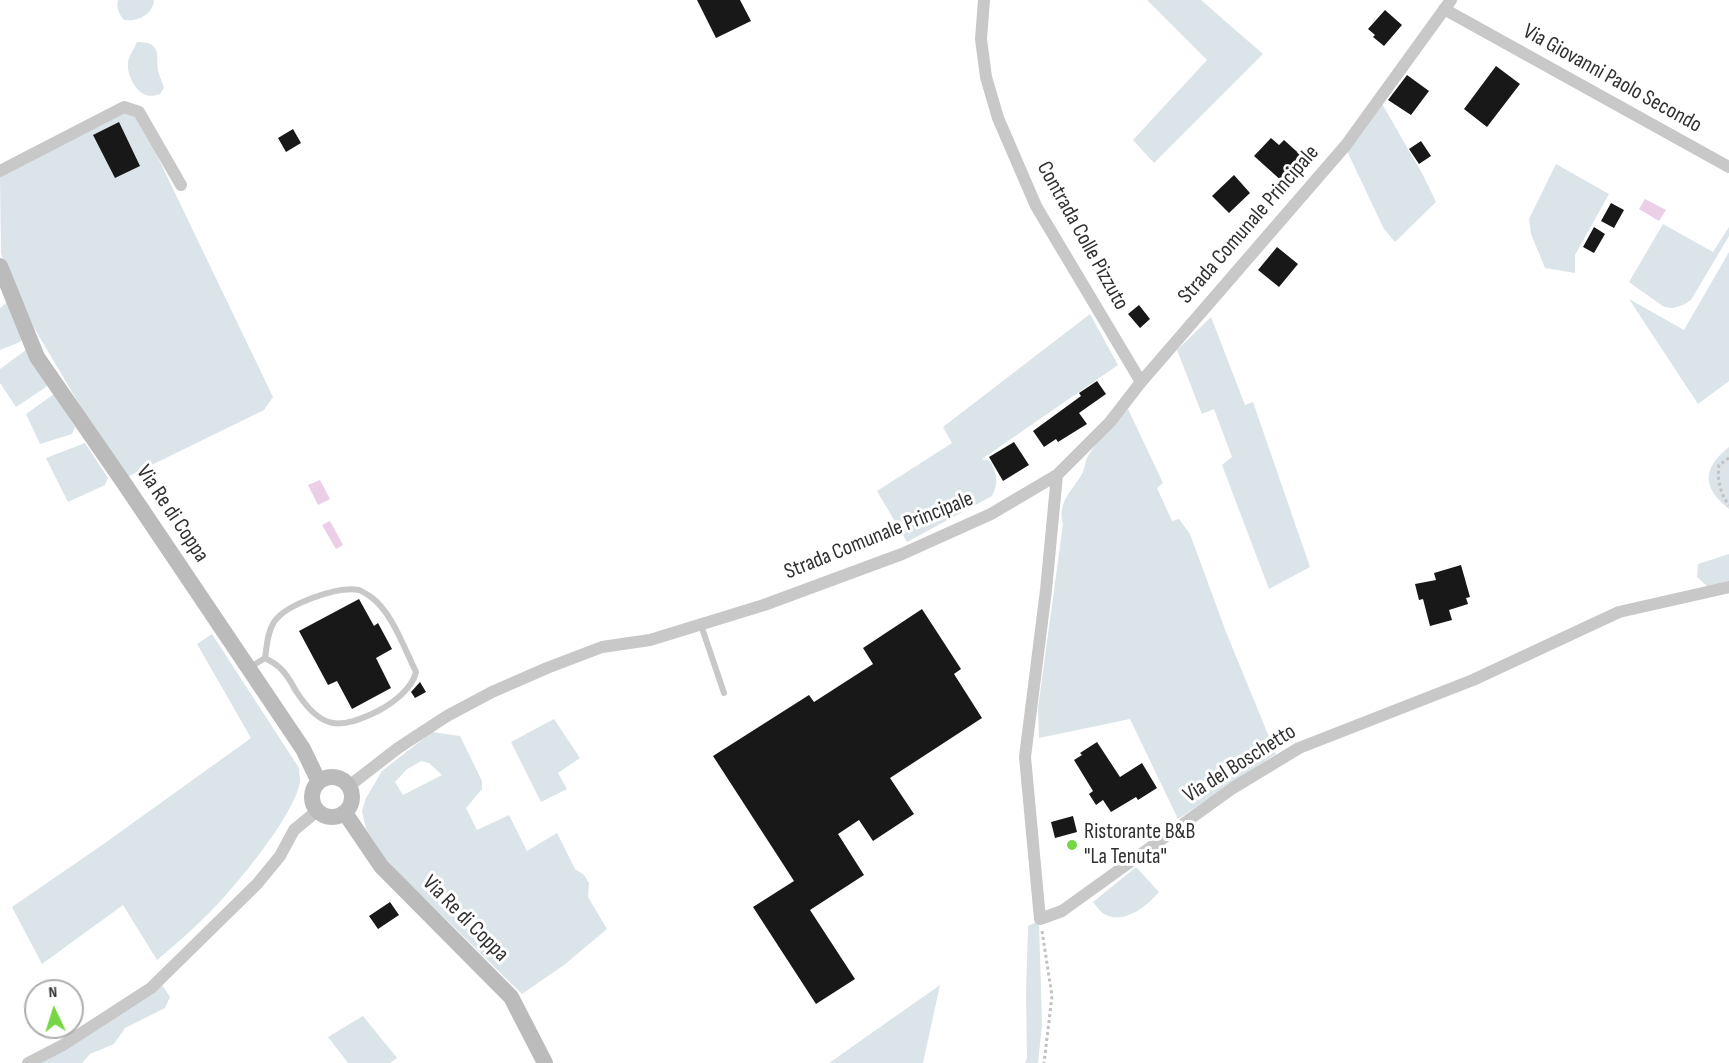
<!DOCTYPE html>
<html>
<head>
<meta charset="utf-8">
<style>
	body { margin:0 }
	#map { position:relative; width:1729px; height:1063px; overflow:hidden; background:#fff; font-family:"Sofia Sans Condensed",sans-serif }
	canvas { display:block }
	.north { position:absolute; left:24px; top:979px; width:60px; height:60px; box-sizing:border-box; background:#fff; border:2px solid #adadad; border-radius:50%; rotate:356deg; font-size:16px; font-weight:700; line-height:24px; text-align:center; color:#313131 }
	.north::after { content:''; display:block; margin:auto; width:21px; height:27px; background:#77d645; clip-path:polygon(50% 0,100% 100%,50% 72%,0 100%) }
</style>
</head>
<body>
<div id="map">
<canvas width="1729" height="1063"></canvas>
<div class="north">N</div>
</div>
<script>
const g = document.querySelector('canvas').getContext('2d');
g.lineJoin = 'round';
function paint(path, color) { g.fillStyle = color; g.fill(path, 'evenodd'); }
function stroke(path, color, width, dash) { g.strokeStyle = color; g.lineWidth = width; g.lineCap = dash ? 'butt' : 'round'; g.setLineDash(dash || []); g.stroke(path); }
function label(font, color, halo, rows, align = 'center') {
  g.font = font + ' "Sofia Sans Condensed",sans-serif'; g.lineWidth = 6; g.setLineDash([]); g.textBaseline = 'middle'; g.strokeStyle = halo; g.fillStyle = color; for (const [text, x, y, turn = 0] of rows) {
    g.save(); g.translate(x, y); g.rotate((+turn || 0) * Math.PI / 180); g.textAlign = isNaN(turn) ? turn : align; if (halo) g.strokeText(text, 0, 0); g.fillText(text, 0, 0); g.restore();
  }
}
const green = new Path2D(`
	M118,0h36c-1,15 -17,22 -30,20 -5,-6 -8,-12 -6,-20z
	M1147,0h54l62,54 -109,109 -21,-23 74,-80z
	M137,42c28,0 17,16 22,32 1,4 4,9 5,14l-4,6c-4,1 -9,3 -14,1 -10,-3 -19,-20 -18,-31 0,-7 6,-15 9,-22z
	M1381,102l42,73 13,27 -41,40 -11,-13 -38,-80z
	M125,111l13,5 135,281 -9,13 -137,67 -32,-46 -62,-105 -32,-72 -1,-78z
	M1556,164l53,30 -34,61v18l-30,-5 -14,-34 -2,-15z
	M1663,224l50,28 16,-25v9l-38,64 -8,5 -10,3 -9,-1 -35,-25z
	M1729,252v129l-31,23 -69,-105 55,31z
	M10,300l15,36 -5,6 -20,8v-42z
	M1090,314l28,51 -136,94 8,2c7,13 9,21 2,35l-85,46 -30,-51 75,-48 -9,-16z
	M1211,317l34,88 8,-3 57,165 -41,22 -47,-124 10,-8 -18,-48 -12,5 -25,-64z
	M30,347l19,38 -33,22 -16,-24v-14z
	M54,394l21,33 -3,7 -32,10 -14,-30z
	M1128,409l35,74 -6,5 15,33 7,-2 11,15 36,98 50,122 -98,65 -48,-100 -91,19 -1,-30 25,-184c-6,-22 9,-33 19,-50 3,-6 3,-13 6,-18 10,-17 27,-32 40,-47z
	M85,443l23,35 -3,7 -37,17 -22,-44z
	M1729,447v62c-27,-21 -27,-41 0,-62z
	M1729,554v35h-19l-13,-12 1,-13z
	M212,634l87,134c0,4 1,10 1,14 -6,35 -71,113 -98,138 -14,14 -30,27 -45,40l-34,-55 -81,59 -30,-57 93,-64 146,-105 -54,-94z
	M554,719l26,39 -22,15 9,16 -26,13 -30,-60z
	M432,732l28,4 22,45v8l-16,19 11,22 32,-15 18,36 30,-18 18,36 9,6 5,8 -1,14 19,32 -43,36 -42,29 -115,-113 -23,-24 -18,-28 -4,-18 4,-13 16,-27zM421,761l8,2 13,12 -39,20 -8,-13 11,-12z
	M1136,867l23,25c-11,13 -33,32 -53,23 -5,-2 -9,-8 -13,-13z
	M1039,921l3,104 -4,38h-13l2,-5 -1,-67 2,-65z
	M162,985l8,12 -5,11 -40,20 -11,16 -24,10 -8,9h-44z
	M940,985l-17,78h-94z
	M363,1016l34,42 -7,5h-42l-20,-26z`);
const water = new Path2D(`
	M1645,199l21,11 -7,11 -20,-12z
	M320,480l10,19 -12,6 -10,-20z
	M330,521l13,24 -7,4 -14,-24z`);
const building = new Path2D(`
	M697,0h43l11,21 -35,17z
	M1385,10l17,15 -18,21 -11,-9 2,-2 -7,-6z
	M1496,66l24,18 -33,43 -23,-18z
	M1407,75l22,16 -18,24 -23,-15z
	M119,122l21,44 -25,12 -22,-43z
	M293,129l8,14 -15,9 -8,-14z
	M1271,138l8,7 5,-5 21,19 -21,24 -30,-27z
	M1421,141l10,15 -12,8 -10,-15z
	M1234,175l16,18 -21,20 -17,-17z
	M1611,203l13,7 -10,18 -13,-7z
	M1594,227l11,7 -11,19 -11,-6z
	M1277,247l21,17 -19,23 -21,-17z
	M1139,305l11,14 -10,9 -12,-14z
	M1097,381l9,13 -27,19 8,11 -29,18 -2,-3 -12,8 -11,-16 48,-35 -2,-3z
	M1014,442l15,23 -26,16 -14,-24z
	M1461,565l9,32 -4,1 2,6 -19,6 3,10 -22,6 -7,-27 -4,1 -4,-16 21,-4 -2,-7z
	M359,599l15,27 4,-3 14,26 -16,9 15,30 -39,21 -15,-28 -9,4 -29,-54z
	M922,609l39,60 -7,5 28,44 -92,60 24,36 -41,27 -14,-21 -21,14 26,41 -54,35 45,69 -39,25 -63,-97 41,-26 -81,-125 96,-61 5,7 59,-38 -10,-16z
	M420,682l6,10 -11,6 -4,-6z
	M1097,742l23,35 22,-14 15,25 -19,12 -2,-3 -25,15 -8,-12 -7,5 -7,-11 4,-3 -19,-31 8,-5 -2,-2z
	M1073,816l4,16 -22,6 -4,-16z
	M390,902l9,13 -21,14 -9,-13z`);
const path = new Path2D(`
	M1729,458l-10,7c-2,14 1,29 10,40
	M1042,931l10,65 -8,67`);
const lane = new Path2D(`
	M701,625l23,68
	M249,668l16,-10c2,-12 2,-25 9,-36 12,-18 64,-36 85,-32 3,1 9,5 12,7 21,15 34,53 45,75 -4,17 -23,31 -38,39 -39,19 -57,19 -82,-20 -4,-7 -9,-17 -16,-23 -4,-4 -10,-7 -15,-10`);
const street = new Path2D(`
	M984,0l-3,39 5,38 12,41 38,88 105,176
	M1444,9l285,158
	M0,171l124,-64 15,5 42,73
	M1057,475l-11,115 -21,167 15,162 22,-8 171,-123 66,-40 174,-68 146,-68 110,-25
	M349,786l49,-38 49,-32 45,-24 55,-24 55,-21 48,-7 114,-35 138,-51 89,-40 66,-39 53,-53 31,-40 205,-237 105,-145
	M28,1063l35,-18 88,-57 106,-104 23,-28 14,-26 23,-19`);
const secondary = new Path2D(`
	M0,266l37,91 89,129 177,263 16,33
	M312 797a20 20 0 1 1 40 0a20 20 0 1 1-40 0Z
	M345,813l36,53 130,131 34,66`);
const markers = [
	[1072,845,6,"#77d645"]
];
const streetNames = [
	["Via Giovanni Paolo Secondo",1612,79,29],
	["Strada Comunale Principale",1249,225,-49],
	["Contrada Colle Pizzuto",1082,236,61],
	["Via Re di Coppa",172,514,56],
	["Strada Comunale Principale",879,536,-22],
	["Via del Boschetto",1240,764,-32],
	["Via Re di Coppa",465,919,45]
];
const poiNames = [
	["Ristorante B&B",1084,832],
	["\"La Tenuta\"",1084,857]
];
paint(green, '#dbe4e8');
paint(water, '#eacfe7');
paint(building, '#181818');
stroke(path, '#c1c1c1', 3, [3, 3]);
stroke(lane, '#c8c8c8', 6);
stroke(street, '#c8c8c8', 12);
stroke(secondary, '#bbb', 16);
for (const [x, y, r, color] of markers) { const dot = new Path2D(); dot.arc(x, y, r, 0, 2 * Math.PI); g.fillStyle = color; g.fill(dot); stroke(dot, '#fff', 2); }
label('22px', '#313131', '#fff', streetNames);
label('22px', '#313131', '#fff', poiNames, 'left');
</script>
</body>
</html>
